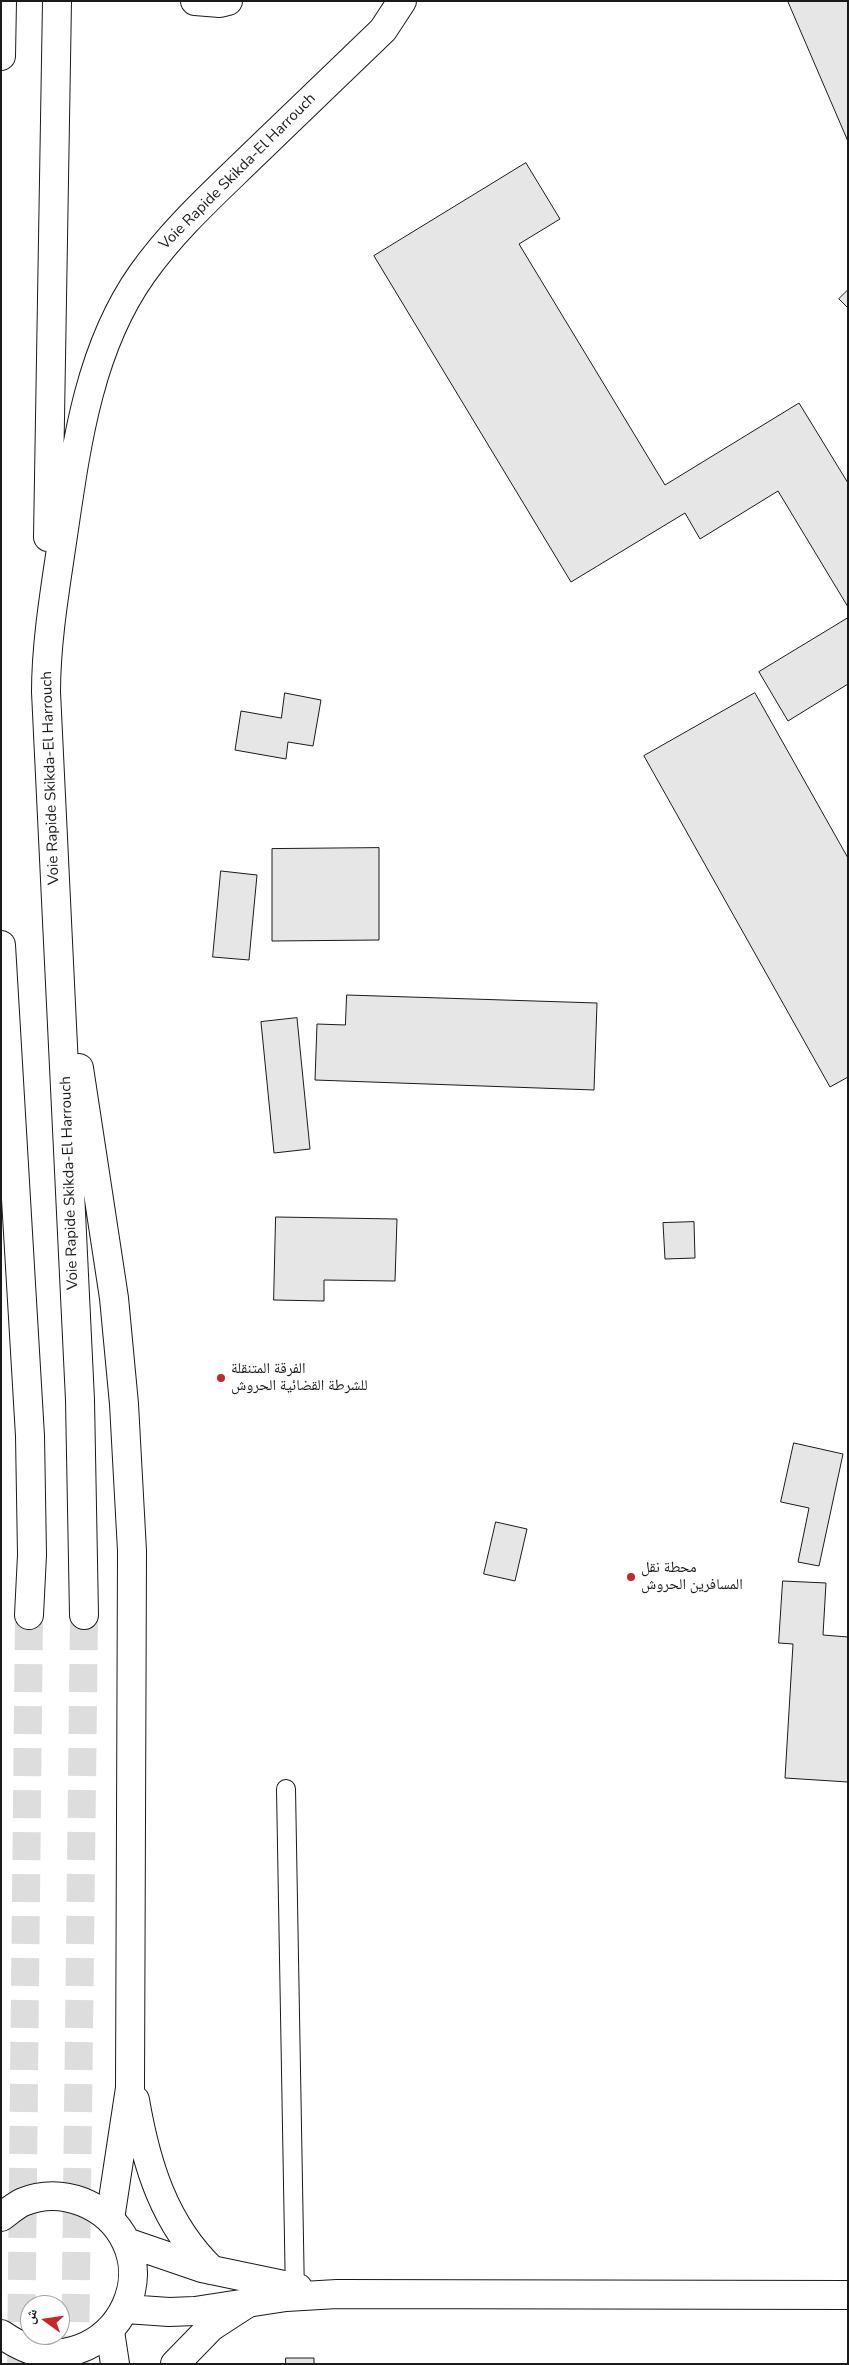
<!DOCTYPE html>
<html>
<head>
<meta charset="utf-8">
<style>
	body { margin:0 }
	#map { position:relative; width:849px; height:2365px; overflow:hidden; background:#fff; font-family:"Nunito Sans","Noto Naskh Arabic",sans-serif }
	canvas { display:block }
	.frame { position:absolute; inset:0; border:2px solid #1a1a1a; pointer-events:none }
	.north { position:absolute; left:20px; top:2295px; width:50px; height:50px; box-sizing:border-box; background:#fff; border:1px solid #a3a3a3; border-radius:50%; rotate:284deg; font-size:14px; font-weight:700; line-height:20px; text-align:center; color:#1a1a1a }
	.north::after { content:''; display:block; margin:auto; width:18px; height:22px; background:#c62828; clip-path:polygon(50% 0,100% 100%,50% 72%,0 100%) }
</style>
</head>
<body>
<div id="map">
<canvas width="849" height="2365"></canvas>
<div class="frame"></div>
<div class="north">ش</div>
</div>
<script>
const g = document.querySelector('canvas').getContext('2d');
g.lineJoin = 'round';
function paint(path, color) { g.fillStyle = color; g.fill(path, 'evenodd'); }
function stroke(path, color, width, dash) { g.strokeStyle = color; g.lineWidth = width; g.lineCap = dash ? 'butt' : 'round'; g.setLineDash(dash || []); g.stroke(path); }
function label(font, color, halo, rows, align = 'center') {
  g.font = font + ' "Nunito Sans","Noto Naskh Arabic",sans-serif'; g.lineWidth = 4; g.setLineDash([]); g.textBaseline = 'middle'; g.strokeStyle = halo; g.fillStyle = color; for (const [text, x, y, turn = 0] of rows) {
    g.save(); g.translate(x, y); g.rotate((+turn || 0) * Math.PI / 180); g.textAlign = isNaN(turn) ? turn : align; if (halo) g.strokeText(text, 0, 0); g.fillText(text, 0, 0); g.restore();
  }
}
const building = new Path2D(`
	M788,1h60v140z
	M526,163l34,56 -41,25 146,241 134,-82 49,80v124l-70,-116 -78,48 -15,-26 -114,69 -197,-326z
	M848,290v18l-9,-9z
	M848,618v66l-60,37 -29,-49z
	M285,693l36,7 -8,46 -25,-4 -2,17 -51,-9 6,-39 40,7z
	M755,693l93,165v219l-18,10 -186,-331z
	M379,848v92l-107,1v-92z
	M221,871l36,4 -8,85 -36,-3z
	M347,995l250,8 -3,87 -279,-10 2,-56 28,1z
	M297,1018l13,131 -36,4 -13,-131z
	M276,1217l121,2 -2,62 -71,-1v21l-50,-1z
	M694,1222l1,36 -30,1 -2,-36z
	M794,1443l49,11 -24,112 -21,-4 11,-54 -28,-6z
	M496,1522l31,7 -12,52 -31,-7z
	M783,1581l43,2 -3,52 25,2v145l-63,-4 8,-134 -14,-1z
	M286,2358h28v6h-28z`);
const highwayTunnel = new Path2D(`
	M21,2364l8,-749
	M75,2364l9,-749`);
const lane = new Path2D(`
	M286,1789l9,507`);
const secondary = new Path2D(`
	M1,2217c7,-5 15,-12 22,-15 38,-16 85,2 103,40 20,42 -5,93 -47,107 -31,11 -53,2 -78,-15
	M126,2242l76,26 96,20
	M126,2309l43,3 26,-1 91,-14 51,-3 511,1`);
const highway = new Path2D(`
	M195,1l25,2 8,-2
	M1,56l1,-55
	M48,537l9,-536
	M1,945l29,491 2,119 -3,60
	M79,1068l35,230 10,106 8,147 -2,537 -20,131
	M84,1615l-4,-215 -34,-708c0,-47 8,-96 15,-143 14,-93 25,-196 81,-275 31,-44 71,-80 109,-117 44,-42 88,-85 132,-127l19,-29
	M135,2100c11,64 29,124 77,170
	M110,2331l5,33
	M175,2364l36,-37 37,-24`);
const markers = [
	[221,1378,5,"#c62828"],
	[631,1577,5,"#c62828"]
];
const streetNames = [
	["Voie Rapide Skikda-El Harrouch",238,172,-45],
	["Voie Rapide Skikda-El Harrouch",51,778,-92],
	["Voie Rapide Skikda-El Harrouch",70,1183,-92]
];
const poiNames = [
	["الفرقة المتنقلة",231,1369],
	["للشرطة القضائية الحروش",231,1386],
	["محطة نقل",641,1568],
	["المسافرين الحروش",641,1585]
];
paint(building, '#e6e6e6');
stroke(building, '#1a1a1a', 1);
stroke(highwayTunnel, '#ddd', 28, [28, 14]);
stroke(lane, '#1a1a1a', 20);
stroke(secondary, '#1a1a1a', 30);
stroke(highway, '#1a1a1a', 30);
stroke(lane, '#fff', 18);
stroke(secondary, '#fff', 28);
stroke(highway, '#fff', 28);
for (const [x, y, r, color] of markers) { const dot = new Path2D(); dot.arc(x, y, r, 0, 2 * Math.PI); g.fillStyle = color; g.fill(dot); stroke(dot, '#fff', 2); }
label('15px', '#1a1a1a', '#fff', streetNames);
label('15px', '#1a1a1a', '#fff', poiNames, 'left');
</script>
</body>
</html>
